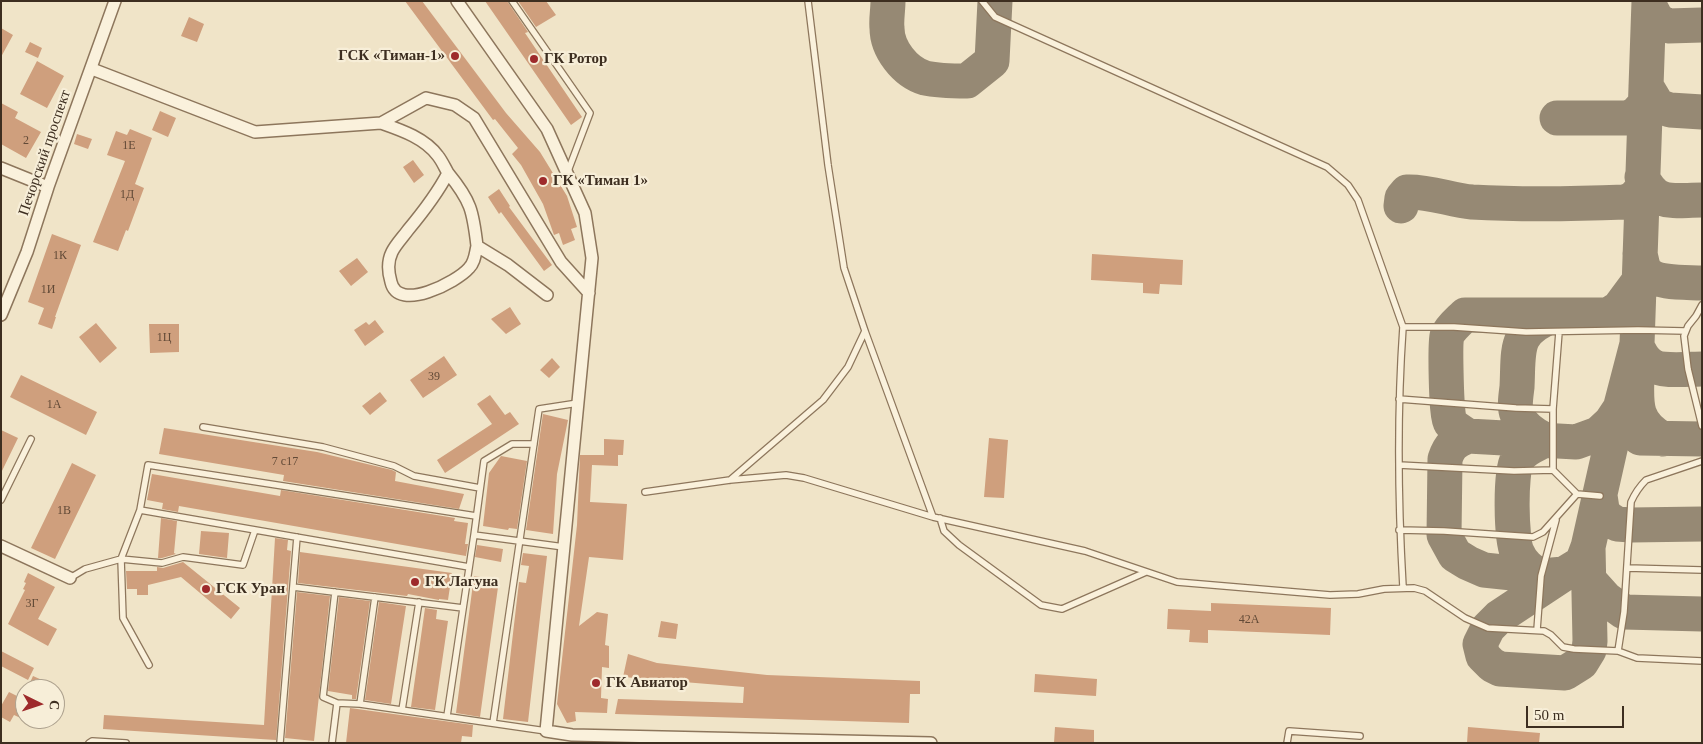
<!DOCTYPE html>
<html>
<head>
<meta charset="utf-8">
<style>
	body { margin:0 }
	#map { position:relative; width:1703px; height:744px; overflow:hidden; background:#f0e4c8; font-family:"Times New Roman",serif }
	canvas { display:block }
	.frame { position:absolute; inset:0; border:2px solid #3d2e20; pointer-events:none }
	.north { position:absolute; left:15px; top:679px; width:50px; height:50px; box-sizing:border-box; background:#f7eed8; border:1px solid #ada18e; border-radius:50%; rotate:94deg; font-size:14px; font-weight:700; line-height:20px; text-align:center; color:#3d2e20 }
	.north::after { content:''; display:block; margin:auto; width:18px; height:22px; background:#9e2a2b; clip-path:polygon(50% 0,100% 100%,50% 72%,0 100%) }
	.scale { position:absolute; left:1526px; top:706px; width:98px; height:22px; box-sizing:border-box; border:2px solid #3d2e20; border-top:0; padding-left:6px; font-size:15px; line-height:18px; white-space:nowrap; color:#3d2e20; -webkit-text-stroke:4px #f7eed8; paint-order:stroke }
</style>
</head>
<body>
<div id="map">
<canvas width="1703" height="744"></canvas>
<div class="frame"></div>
<div class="north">С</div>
<div class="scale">50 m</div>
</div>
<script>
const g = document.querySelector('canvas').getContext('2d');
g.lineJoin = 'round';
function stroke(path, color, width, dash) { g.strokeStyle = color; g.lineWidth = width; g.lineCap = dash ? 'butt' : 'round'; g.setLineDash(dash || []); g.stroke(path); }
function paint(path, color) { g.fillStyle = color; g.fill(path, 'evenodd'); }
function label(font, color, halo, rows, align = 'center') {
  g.font = font + ' "Times New Roman",serif'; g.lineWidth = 4.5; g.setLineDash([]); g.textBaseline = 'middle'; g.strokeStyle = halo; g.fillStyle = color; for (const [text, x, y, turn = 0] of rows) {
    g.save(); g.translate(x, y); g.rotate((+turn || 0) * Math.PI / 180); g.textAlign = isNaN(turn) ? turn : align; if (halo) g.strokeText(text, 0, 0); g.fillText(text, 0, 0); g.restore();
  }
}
const taxiway = new Path2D(`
	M888,1c0,9 -2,19 -1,27 0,21 18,44 38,50 13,3 28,3 42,3l25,-20 3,-60
	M1649,5l8,15 11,6 34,-1
	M1646,86l12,20 12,4 32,2
	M1557,118h70l8,-3 10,-11
	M1642,177c15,30 30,23 60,23
	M1401,206l1,-8 5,-6c21,-1 44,8 65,10 51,3 102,2 153,0l8,-3 9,-10
	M1640,254c2,7 2,14 7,19 10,11 40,9 55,10
	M1637,346c3,7 7,15 14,19 10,7 38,4 51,4
	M1637,375c-1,29 -3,48 26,64
	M1621,407l-10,15 -13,12 -22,8 -108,-6c-6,-4 -14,-8 -18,-14 -4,-5 -5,-79 -3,-86 3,-8 12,-15 18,-21h143l11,-7 20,-27
	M1468,436c-13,6 -18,8 -23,23l-1,76 11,20 13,8 16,7 57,6 23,-2 18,-11 6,-16 25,-111 24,-92 12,-343
	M1640,438l62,1
	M1600,496l2,13 4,8 11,7 14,1 71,-1
	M1564,574l-65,43 -11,11 -8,16 3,12 9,9 8,4 65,4 16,-10 8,-13 1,-9 -2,-94
	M1541,576c-11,-6 -19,-12 -24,-24 -6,-13 -7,-79 0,-92 6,-11 17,-14 28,-20 -12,-6 -23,-13 -28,-26 -3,-7 -1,-19 0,-27 2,-39 -4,-55 37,-72
	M1588,579l18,20 18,13 78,2`);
const building = new Path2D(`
	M405,1h17l84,112 34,39 27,44 10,31 -6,2 4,11 -12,5 -4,-12 -5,2 -11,-31 -22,-39 -9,-11 6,-6 -23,-29 -2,1z
	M485,1h22l21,31 -3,1 57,84 -11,8z
	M518,1h28l10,14 -20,12z
	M189,17l15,7 -7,18 -16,-6z
	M1,28l12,7 -12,22z
	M30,42l12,6 -4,10 -13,-6z
	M37,61l27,15 -17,32 -27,-14z
	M1,103l17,9 -3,6 26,14 -15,26 -25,-14z
	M160,111l16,7 -8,19 -16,-7z
	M130,129l22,9 -17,46 9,4 -16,43 -2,-1 -8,21 -25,-9 32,-81 -18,-6 9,-24 11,4z
	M77,134l15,5 -4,10 -14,-5z
	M413,160l11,15 -10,8 -11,-16z
	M499,189l11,17 -1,1 43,58 -8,6 -43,-59 -2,2 -11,-17z
	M52,234l29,11 -26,72h1l-4,12 -14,-5 6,-16 -16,-6z
	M1092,254l91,6 -1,25 -22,-1 -1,10 -16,-1v-10l-52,-3z
	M357,258l11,14 -17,14 -12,-15z
	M510,307l11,17 -15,10 -15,-15z
	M375,320l9,12 -19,14 -11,-16 12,-8 3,3z
	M96,323l21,25 -17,15 -21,-26z
	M149,324h30v28l-29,1z
	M444,356l13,19 -34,23 -13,-18z
	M552,358l8,9 -11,11 -9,-8z
	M21,375l76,37 -11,23 -76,-38z
	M380,392l7,9 -17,14 -8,-9z
	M490,395l15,20 5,-3 9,12 -74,49 -8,-13 55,-36 -15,-20z
	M543,414l25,6 -11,54 -4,60 -27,-4z
	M164,428l153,24 75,18 4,2 -1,9 69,13 -5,15 -176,-28 1,-6 -125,-21z
	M1,430l17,8 -17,35z
	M989,438l19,2 -4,58 -20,-1z
	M604,439l20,1 -1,15h-5v11l-26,-1 -2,37 37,2 -4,56 -34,-3 -10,69 18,-14 11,2 -3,31 4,1v22l-7,-1 -1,31 7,1 -1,14 -32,-1 1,9 -9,2 -10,-19 20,-179 3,-70h24z
	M501,456l26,5 -10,68 -8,-1 -1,2 -25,-4 6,-53z
	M72,463l24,12 -41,84 -24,-11z
	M152,474l128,22 1,-6 174,28 -1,3 14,2 -3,21h3l-2,12 -287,-50 -1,6 -16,-3 1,-6 -16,-3z
	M161,518l16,3 -3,32 2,1 -14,4h-4z
	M201,531l28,2 -2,25 -28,-4z
	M275,538l13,2 -1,10 4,1 -15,189 -173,-11 1,-14 160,10z
	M477,545l26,4 -2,13 -26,-5z
	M300,552l152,21 -4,27 -9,-1v1l-31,-6 -1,2 -109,-13z
	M523,553l24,3 -19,166 -25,-3 16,-137 7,1 3,-17 -8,-1z
	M183,562l57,46 -9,11 -50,-42 -33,8v10h-11v-6h-10l-1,-18h31v-4l6,1z
	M28,573l27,14 -17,32 19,10 -9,17 -40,-22 17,-34 -2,-1 3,-6 -2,-1z
	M474,576l25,4 -19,137 -24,-4z
	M297,592l33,4 -16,145 -29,-3z
	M339,597l31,4 -14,98h-4v-4l-24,-4z
	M379,602l27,4 -15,98 -26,-4z
	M1211,603l120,5 -1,27 -122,-5v13l-19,-1 1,-12 -23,-1 1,-20 43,2z
	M425,608l12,2 -1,9 12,2 -13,89 -24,-3z
	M661,621l17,3 -2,15 -18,-2z
	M1,651l33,17 -6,12 -27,-14z
	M628,654l29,9 110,12 153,6v13h-10l-1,29 -294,-9 3,-15 125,4 1,-16 -121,-10z
	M1035,674l62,5 -1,17 -62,-4z
	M33,676l9,4 -4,9h-11z
	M9,692l16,8v20l-11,-5 -4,7 -9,-5v-11z
	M350,708l123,17 -1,12 -10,-1 -1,7h-115z
	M1055,727l39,3v13h-40z
	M1468,727l72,6 -1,10h-72z`);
const lane = new Path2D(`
	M512,1l78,112 -22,58
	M808,1l20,164 16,103 21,63 68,186
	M982,1l13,16 332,150 21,18 10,15 45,127h51l72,5 112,-2 47,1
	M1702,305l-6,11 -8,10 -4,10 4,33 14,57
	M1559,332l-6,77v61l24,24 23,2
	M1399,399l117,9 37,1
	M203,427l120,20 71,19 20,10 66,12
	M1399,465l115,6 39,-1
	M730,480l93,-80 25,-33 17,-36
	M645,492l85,-12 56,-5 18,3 129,39 152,34 92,31 153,13 28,-1 26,-5 30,-1 11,3 40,27 23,10 56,3 7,4 12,12 11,2 44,2 19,7 65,3
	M1,500l30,-61
	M940,518l4,13 15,14 82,60 21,4 84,-37
	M1399,530l45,1 89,6 10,-5 34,-38
	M474,535l10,-74 28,-17h22
	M469,567l-329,-57 8,-45 328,51
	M1627,568l75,2
	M70,578l15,-9 36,-10 19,-49
	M293,587l170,21
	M1403,587c-5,-86 -6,-174 0,-260
	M335,592l-12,105 14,6
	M1537,630l4,-54 15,-56
	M1618,651l6,-39 7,-110c4,-9 8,-15 15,-22l56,-19
	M149,665l-26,-47 -2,-59 41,4 21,-6 60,8 12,-35
	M360,704l15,-107
	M402,710l17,-108
	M447,716l27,-181 90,12
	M493,723l46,-314 39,-6
	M89,743l3,-2 34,2
	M280,743l17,-206
	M332,743l5,-40 23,1 186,27
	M1287,743l2,-12 71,5`);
const street = new Path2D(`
	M457,1l90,128 38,84 7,45 -46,473 26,4 359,8
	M92,69l163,63 126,-9c20,7 44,15 57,33 4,5 7,12 10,17 -11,21 -25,39 -40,57 -5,7 -12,14 -16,22 -5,10 -4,20 -1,30 7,31 66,0 78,-14 6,-6 6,-14 8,-22l31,19 39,30
	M381,123l45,-25 29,7 19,13 87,144 28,31
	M1,168l47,19
	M448,173c23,28 25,38 29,73
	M1,315l26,-63 21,-65 67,-186
	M1,546l69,32`);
const markers = [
	[455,56,5,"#9e2a2b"],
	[534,59,5,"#9e2a2b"],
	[543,181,5,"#9e2a2b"],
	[415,582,5,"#9e2a2b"],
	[206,589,5,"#9e2a2b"],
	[596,683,5,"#9e2a2b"]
];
const numberNames = [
	["2",26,141],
	["1Е",129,146],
	["1Д",127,195],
	["1К",60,256],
	["1И",48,290],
	["1Ц",164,338],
	["39",434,377],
	["1А",54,405],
	["7 с17",285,462],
	["1В",64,511],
	["3Г",32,604],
	["42А",1249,620]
];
const poiNames = [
	["ГСК «Тиман-1»",445,56,"right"],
	["ГК Ротор",544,59],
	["ГК «Тиман 1»",553,181],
	["ГК Лагуна",425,582],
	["ГСК Уран",216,589],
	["ГК Авиатор",606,683]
];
const streetNames = [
	["Печорский проспект",45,153,-71]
];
stroke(taxiway, '#968974', 35);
paint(building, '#cf9f7d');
stroke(lane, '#8d765c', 8);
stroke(street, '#8d765c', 14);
stroke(lane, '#faf1dc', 5.5);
stroke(street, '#faf1dc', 11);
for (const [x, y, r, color] of markers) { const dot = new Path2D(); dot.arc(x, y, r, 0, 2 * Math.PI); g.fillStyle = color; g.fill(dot); stroke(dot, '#f7eed8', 2); }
label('12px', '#624a37', null, numberNames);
label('bold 15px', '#3d2e20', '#f7eed8', poiNames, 'left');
label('15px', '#3d2e20', '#f7eed8', streetNames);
</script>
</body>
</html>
